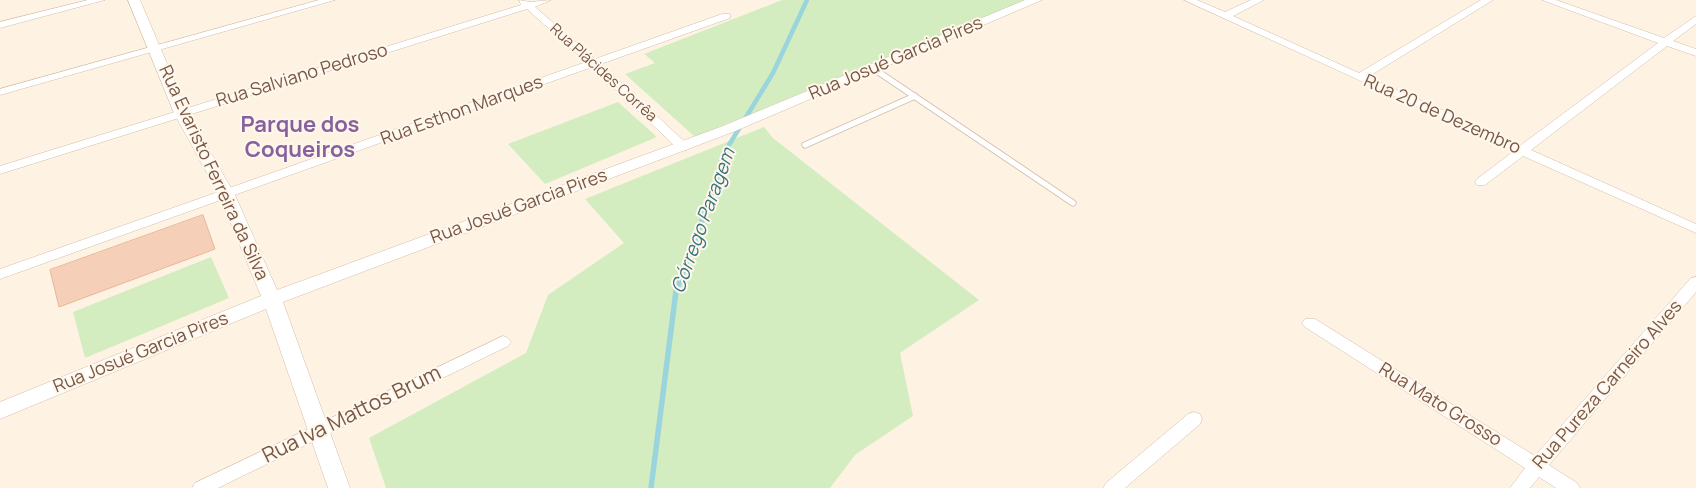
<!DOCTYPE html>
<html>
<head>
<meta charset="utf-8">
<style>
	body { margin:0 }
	canvas { display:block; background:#fef3e3 }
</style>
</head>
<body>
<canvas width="1696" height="488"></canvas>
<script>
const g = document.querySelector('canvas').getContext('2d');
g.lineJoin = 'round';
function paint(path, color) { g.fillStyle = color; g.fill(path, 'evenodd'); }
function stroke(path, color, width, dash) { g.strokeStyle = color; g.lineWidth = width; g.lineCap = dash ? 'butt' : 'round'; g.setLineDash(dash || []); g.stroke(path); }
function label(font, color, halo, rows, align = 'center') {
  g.font = font + ' Manrope,sans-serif'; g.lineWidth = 4; g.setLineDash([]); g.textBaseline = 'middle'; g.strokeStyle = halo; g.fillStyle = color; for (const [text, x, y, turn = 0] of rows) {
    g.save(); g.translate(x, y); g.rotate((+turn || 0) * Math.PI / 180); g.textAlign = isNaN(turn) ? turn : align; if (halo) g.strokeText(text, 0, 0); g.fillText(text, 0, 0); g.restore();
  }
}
const green = new Path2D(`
	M782,0h244l-331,137 -70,-63 30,-11 -11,-9z
	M618,102l39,35 -112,47 -37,-40z
	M764,127l9,11 206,162 -79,53 13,63 -58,39 -25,33h-444l-17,-50 157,-85 22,-58 76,-52 -39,-44z
	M211,257l18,41 -144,60 -12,-46z`);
const streamFar1 = new Path2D(`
	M706,208l23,-63 44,-72 34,-73`);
const stream = new Path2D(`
	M651,488l25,-197 31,-84`);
const building = new Path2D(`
	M203,215l12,34 -156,58 -9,-37z`);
const service = new Path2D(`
	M874,69l199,134
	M805,145l110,-49`);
const minor = new Path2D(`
	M88,0h17l-105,28v-6z
	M319,0h16l-335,95v-6z
	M519,0l11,2 21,-2 -16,7 60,52 127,-45h8v4l-129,46 86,80 2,3 -2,3h-8l-87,-83 -592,212v-10l586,-207 -59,-53 -527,165v-8l521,-161z
	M1184,0h13l28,12 26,-12h13l-31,16 126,57 122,-73h12l-125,77 153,68 137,-102 -116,-43h14l108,38 32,-22v8l-23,17 23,8v7l-29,-10 -136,104 165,74v9l-173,-77 -38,29h-8l-2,-3 2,-3 37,-28z
	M1696,277v15l-147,173 28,18 3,5h-24l-17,-11 -9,11h-20l15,-20 -220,-141 -3,-4 3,-4h10l220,137 156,-178z
	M503,336l5,2 3,4 -3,4 -290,142h-26l3,-5z
	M1194,412l6,2 2,5 -2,5 -75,64h-22l3,-5 82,-69z`);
const tertiary = new Path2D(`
	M128,0h12l48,113 47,82 42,95 446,-164 302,-126h17l-309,132 -450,170 67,186h-22l-62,-179 -266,110v-17l261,-106 -42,-101 -45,-82z`);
const farStreetnames = [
	["Rua Plácides Corrêa",603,73,42]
];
const streetNames = [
	["Rua Josué Garcia Pires",896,59,-23],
	["Rua Salviano Pedroso",302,76,-17],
	["Rua Esthon Marques",462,111,-20],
	["Rua 20 de Dezembro",1442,115,24],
	["Rua Evaristo Ferreira da Silva",213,173,65],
	["Rua Josué Garcia Pires",519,207,-20],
	["Rua Josué Garcia Pires",141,353,-22],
	["Rua Pureza Carneiro Alves",1608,385,-49],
	["Rua Mato Grosso",1440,405,32]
];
const waterNames = [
	["Córrego Paragem",704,221,-70]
];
const nearStreetnames = [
	["Rua Iva Mattos Brum",352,415,-26]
];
const districtNames = [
	["Parque dos",300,126],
	["Coqueiros",300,151]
];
paint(green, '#d3edc0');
stroke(streamFar1, '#9ad4dc', 4.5);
stroke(stream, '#9ad4dc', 5.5);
paint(building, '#f6cfb8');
stroke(building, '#eab597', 1);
stroke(service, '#d3bcaa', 7);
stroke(minor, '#d3bcaa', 1);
stroke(tertiary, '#d3bcaa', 1);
stroke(service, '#fff', 5.5);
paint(minor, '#fff');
paint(tertiary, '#fff');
label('15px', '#795746', '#fff7eb', farStreetnames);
label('18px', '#795746', '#fff7eb', streetNames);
label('italic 19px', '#38767f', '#fff7eb', waterNames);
label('21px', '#795746', '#fff7eb', nearStreetnames);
label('bold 22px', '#87619d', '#fff7eb', districtNames);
</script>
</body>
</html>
